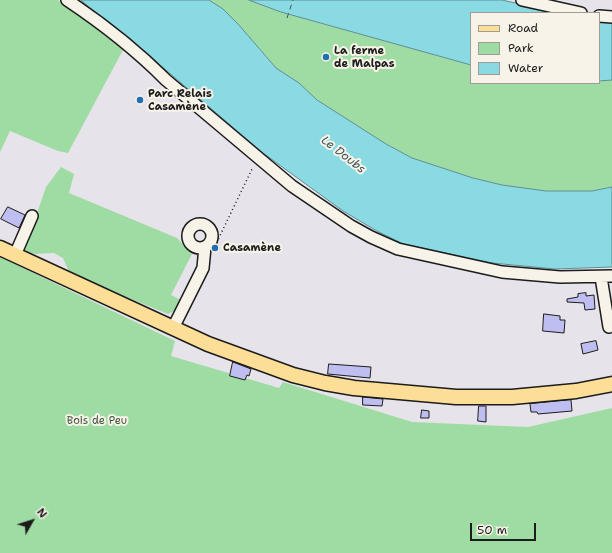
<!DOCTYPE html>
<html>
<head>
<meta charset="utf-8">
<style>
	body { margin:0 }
	#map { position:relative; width:612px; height:553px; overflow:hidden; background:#e6e3ea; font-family:"Shantell Sans",sans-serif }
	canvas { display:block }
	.legend { position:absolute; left:470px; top:12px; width:130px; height:72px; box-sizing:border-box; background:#f7f3e8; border:1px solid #9f9d96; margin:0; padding:5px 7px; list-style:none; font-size:12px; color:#1c1c1c }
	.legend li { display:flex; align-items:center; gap:8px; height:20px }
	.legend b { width:20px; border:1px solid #9f9d96 }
	.north { position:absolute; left:12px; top:501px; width:40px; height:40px; -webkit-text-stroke:3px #f7f3e8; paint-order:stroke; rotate:51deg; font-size:11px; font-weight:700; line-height:16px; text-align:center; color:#1c1c1c }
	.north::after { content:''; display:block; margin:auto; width:14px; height:18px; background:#1c1c1c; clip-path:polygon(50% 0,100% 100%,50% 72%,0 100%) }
	.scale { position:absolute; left:470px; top:523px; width:66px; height:18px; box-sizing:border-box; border:2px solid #1c1c1c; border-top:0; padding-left:5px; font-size:12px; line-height:14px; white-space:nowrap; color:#1c1c1c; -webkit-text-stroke:3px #f7f3e8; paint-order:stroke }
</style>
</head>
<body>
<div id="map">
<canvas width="612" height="553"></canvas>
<ul class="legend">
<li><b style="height:5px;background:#fdde96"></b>Road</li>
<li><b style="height:11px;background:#9fdca3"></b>Park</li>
<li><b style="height:11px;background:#8adae4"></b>Water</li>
</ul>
<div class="north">N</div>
<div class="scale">50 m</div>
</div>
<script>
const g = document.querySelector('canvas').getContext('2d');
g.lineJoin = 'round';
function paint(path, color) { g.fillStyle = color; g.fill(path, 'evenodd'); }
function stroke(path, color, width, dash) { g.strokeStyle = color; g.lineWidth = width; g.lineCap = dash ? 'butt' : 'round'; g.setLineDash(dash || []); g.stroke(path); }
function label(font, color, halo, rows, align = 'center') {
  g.font = font + ' "Shantell Sans",sans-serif'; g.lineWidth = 4; g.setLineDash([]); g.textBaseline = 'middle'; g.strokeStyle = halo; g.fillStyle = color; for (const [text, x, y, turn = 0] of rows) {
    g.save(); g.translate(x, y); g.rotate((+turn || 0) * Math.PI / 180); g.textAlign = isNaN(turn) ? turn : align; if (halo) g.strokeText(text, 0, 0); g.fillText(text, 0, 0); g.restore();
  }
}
const green = new Path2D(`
	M0,0h58l34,23 32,25 -56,105 -10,-2 -48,-20 -10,21z
	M209,0h40l32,12 190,53v18h128v-2l13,-1v107l-20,4h-46l-44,-6 -29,-7 -61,-20 -26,-14 -69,-44 -18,-17 -23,-15 -38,-44 -15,-15z
	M61,167l13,7 -5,19 108,45 15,16 -21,41 12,6 -5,8 -10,5 -98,-40 -7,-16 -9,-5 -20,1 -10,-3 22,-64z
	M0,257l175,84 -4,15 108,32 4,-6 129,40 116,5 84,-19v145h-612z`);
const water = new Path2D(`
	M81,0h128l14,9 15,15 38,44 23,15 18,17 69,44 26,14 61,20 29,7 44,6h46l20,-4v80l-57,2 -63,-6 -89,-19 -26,-13 -34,-20 -80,-58 -110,-94z
	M249,0h253l58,13h-89v52l-190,-53z
	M599,20l13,3v57l-13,1z`);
const ferry = new Path2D(`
	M287,18l6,-18`);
const building = new Path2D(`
	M8,207l17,8 -6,13 -18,-9z
	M586,293v3l8,-1 1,14 -10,1 -1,-7 -17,-1v-3l11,-2v-3z
	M544,314l16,2v4h5l-1,13 -21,-2z
	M596,341l2,9 -15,4 -2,-10z
	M233,362l18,7 -2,7 -2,-1 -2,5 -15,-4z
	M329,364l42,3 -1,11 -42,-4z
	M363,397l20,2 -1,7 -19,-1z
	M571,400l1,11 -34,3 -1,-2h-6l-1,-8z
	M479,406h7v16l-8,-1z
	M422,410l7,1v7h-8z`);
const path = new Path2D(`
	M215,246l38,-79`);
const minor = new Path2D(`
	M67,0c36,24 68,49 99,80l126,106 59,40 20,11 27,12 104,23 58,5 52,-1
	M522,0l59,13
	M599,16l13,1
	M188 236a12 12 0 1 1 24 0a12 12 0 1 1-24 0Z
	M15,255l17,-39
	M601,277l8,50
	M173,328l30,-60 2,-21`);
const major = new Path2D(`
	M0,248l208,96 85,31 32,8 29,5 102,9h56l64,-6 36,-7`);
const markers = [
	[326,57,4,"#1f6fb2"],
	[140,100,4,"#1f6fb2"],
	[215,248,4,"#1f6fb2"]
];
const poiNames = [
	["La ferme",334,51],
	["de Malpas",334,64],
	["Parc Relais",148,94],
	["Casamène",148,107],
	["Casamène",223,248]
];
const parkNames = [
	["Bois de Peu",97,421]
];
const waterNames = [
	["Le Doubs",343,155,38]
];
paint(green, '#9fdca3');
paint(water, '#8adae4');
stroke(water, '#5e8e94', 1);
stroke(ferry, '#3d5558', 1, [5, 4]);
paint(building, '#bebef0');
stroke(building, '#1c1c1c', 1);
stroke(minor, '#1c1c1c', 14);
stroke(major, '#1c1c1c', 17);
stroke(path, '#1c1c1c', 1.5, [1, 3]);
stroke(minor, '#f7f3e8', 11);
stroke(major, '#fdde96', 14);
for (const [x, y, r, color] of markers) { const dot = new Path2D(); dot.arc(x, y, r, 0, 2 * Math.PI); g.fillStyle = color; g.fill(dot); stroke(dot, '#f7f3e8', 1.5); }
label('bold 11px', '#1c1c1c', '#f7f3e8', poiNames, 'left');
label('11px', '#435644', '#f7f3e8', parkNames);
label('italic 12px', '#3d5558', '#f7f3e8', waterNames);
</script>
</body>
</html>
